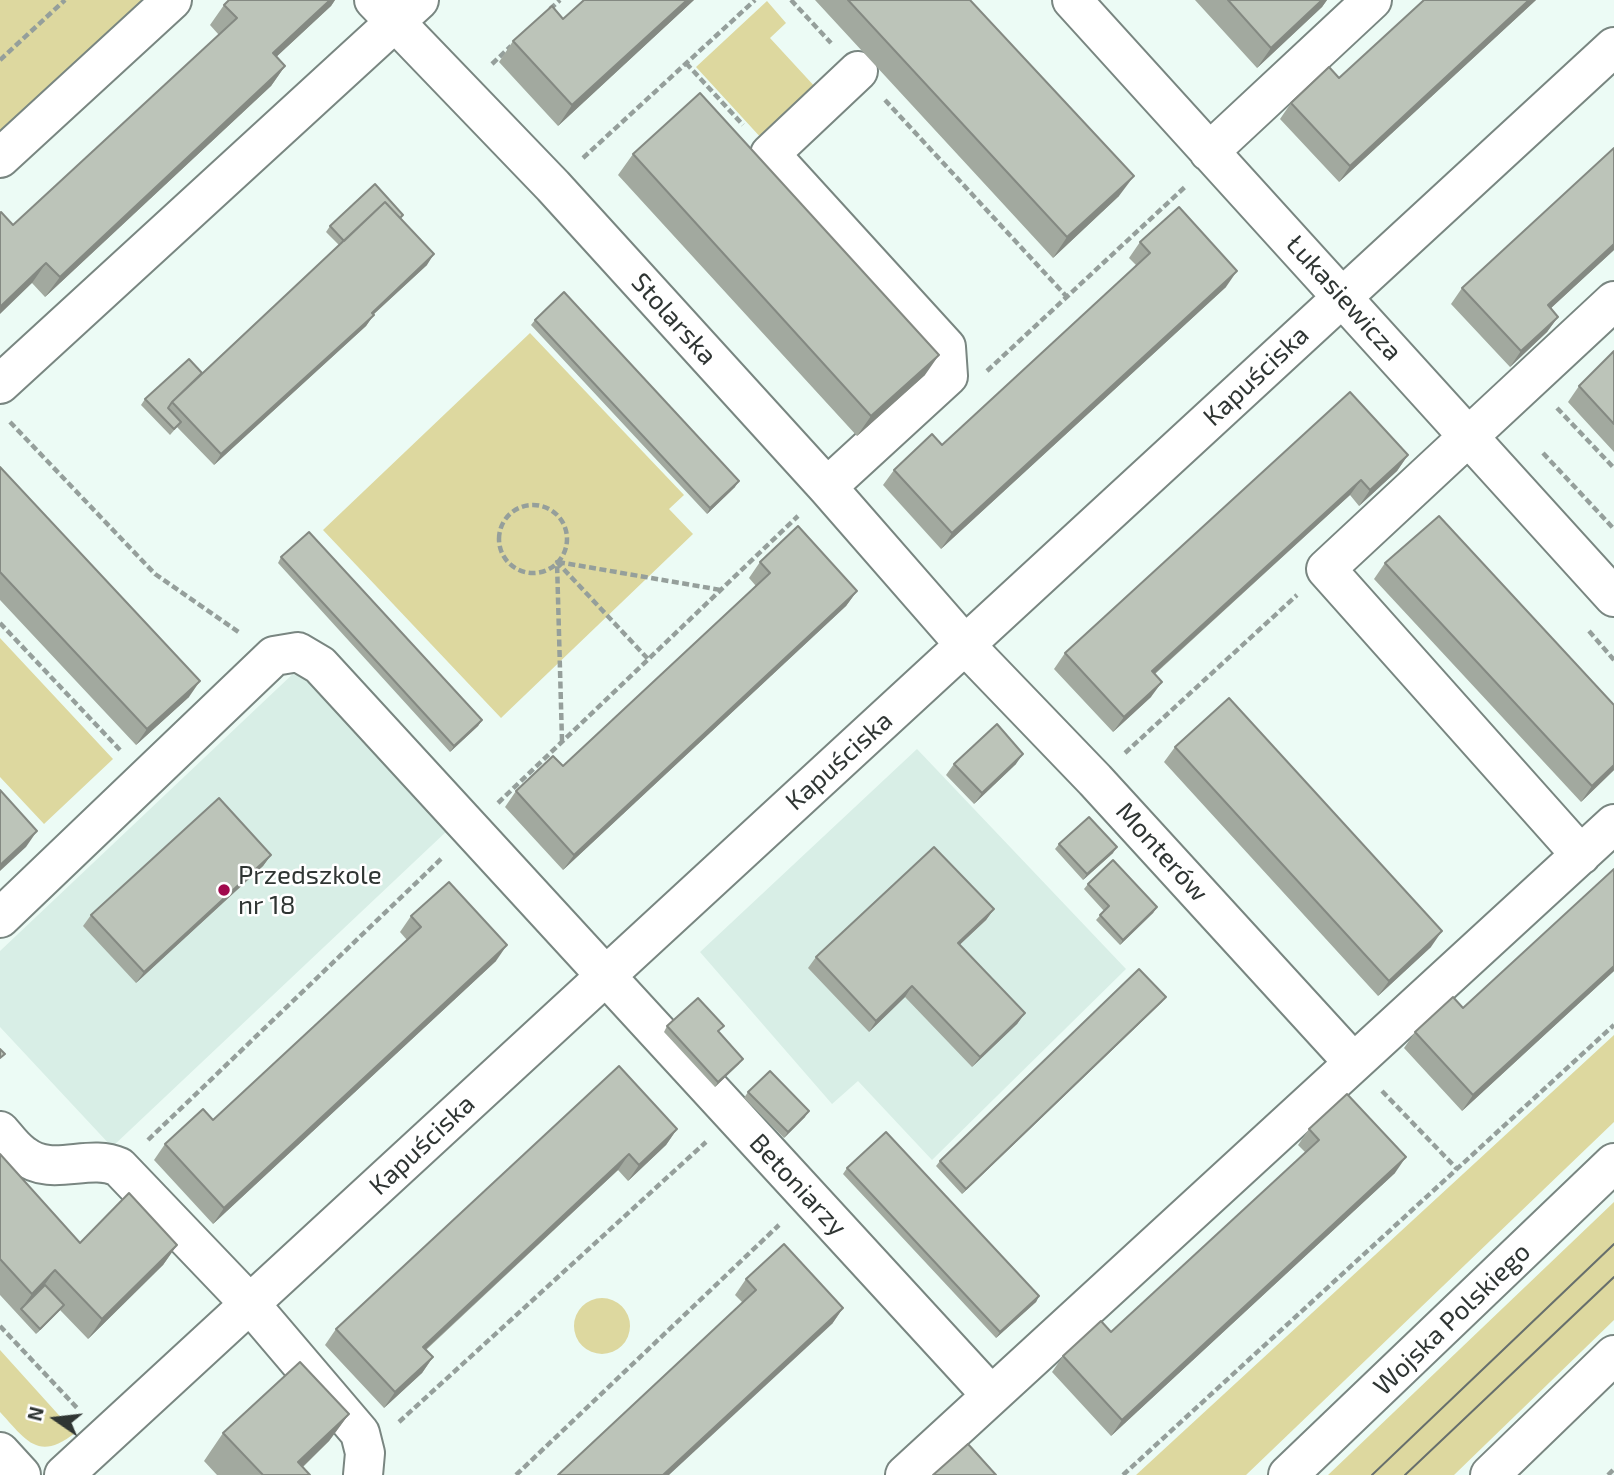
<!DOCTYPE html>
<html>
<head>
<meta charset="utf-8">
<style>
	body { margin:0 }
	#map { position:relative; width:1614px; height:1475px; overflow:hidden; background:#ecfbf5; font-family:"Exo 2",sans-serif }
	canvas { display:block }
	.north { position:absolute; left:21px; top:1384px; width:70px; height:70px; -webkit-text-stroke:5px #fff; paint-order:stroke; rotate:284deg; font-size:19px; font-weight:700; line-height:28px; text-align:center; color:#2f3533 }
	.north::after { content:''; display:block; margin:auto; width:24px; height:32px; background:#2f3533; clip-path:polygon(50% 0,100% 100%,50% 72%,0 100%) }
</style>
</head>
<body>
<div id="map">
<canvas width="1614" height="1475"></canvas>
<div class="north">N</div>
</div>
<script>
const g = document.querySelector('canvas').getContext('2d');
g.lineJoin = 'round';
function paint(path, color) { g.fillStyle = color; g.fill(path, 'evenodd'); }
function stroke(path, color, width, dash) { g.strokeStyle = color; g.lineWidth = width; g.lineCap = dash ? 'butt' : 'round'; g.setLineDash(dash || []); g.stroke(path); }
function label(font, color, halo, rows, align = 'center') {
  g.font = font + ' "Exo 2",sans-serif'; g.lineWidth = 5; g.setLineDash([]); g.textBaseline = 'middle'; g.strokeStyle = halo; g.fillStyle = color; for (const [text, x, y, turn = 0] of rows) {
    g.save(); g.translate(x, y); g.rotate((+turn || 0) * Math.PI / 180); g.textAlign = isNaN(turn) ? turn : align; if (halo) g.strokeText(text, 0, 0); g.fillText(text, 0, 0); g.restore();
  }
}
const built = new Path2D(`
	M297,670l151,160 -336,317 -112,-120v-76z
	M917,749l209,220 -194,191 -74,-79 -26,23 -132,-152z`);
const green = new Path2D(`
	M0,0h155l-155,142z
	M767,1l19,22 -16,15 47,51 -54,51 -67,-73z
	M530,333l154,162 -15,14 24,25 -192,184 -178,-188z
	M0,638l113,121 -69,65 -44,-47z
	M1614,1035v87l-368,353h-110z
	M1614,1202v118l-160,155h-126z
	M574 1326a28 28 0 1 1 56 0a28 28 0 1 1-56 0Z
	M0,1350l75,83c-37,29 -49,7 -75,-21z`);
const path = new Path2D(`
	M791,0l40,43
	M550,9l10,-9
	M0,60l65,-60
	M686,63l57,62
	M492,64l19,-18
	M885,100l182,197
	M583,158l172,-158
	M987,371l199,-185
	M1557,408l57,60
	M10,422l145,152 85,59
	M1543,453l71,76
	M499 539a34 34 0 1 1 68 0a34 34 0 1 1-68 0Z
	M558,562l163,28
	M0,623l120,127
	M1589,631l25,29
	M562,741l-5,-179 91,97
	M1125,753l172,-158
	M498,803l300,-287
	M1382,1091l75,78
	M148,1140l294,-282
	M0,1326l79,84
	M399,1422l307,-280
	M516,1475l263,-250
	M1123,1475l491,-450
	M1608,1475l6,-6`);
const minor = new Path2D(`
	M374,0l179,186 274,301 139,159 129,134 258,282
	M1072,0l542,597
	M1209,152l163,-152
	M0,158l172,-158
	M0,384l419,-384
	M827,487l121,-111 -2,-29 -176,-193 88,-83
	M1581,855l-255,-286 288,-268
	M0,918l274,-262 24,-4 22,13 671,730
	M0,1131c7,8 14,18 23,24 29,23 65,-2 96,12l132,138 109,128 5,20 -2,22
	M0,1452l21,23
	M64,1475l1550,-1428
	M905,1475l709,-651
	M1288,1475l326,-312
	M1490,1475l124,-120`);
const tram = new Path2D(`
	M1372,1475l242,-231
	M1405,1475l209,-198`);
const wall = new Path2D(`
	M229,0h106l-4,6 -55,51 9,9 -14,20 -226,211 -13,-14 -19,-58 206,-190 -9,-10 14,-20z
	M694,0l-136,126 -59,-64 14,-21 50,-22z
	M815,0h155l149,196 -66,62z
	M1195,0h132l-5,7 -65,61z
	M1424,0h112l-197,182 -59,-63 11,-16 48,-25z
	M633,154l292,221 -68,61 -239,-261z
	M401,219l26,46 -54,50 -7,11 -152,139 -37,-38 -7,8 -29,-30 4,-6 57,-26 137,-128 -13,-13 4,-6z
	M1140,242l86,45 -285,262 -58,-64 11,-15 48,-25 195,-179 -8,-8z
	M1614,250l-63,58 7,9 -11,15 -37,35 -59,-63 11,-16z
	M535,320l200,167 -28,27 -176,-189z
	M1614,351v101l-46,-50 11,-16z
	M1350,392l58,63 -11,16 -38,35 -9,-11 -195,179 -4,23 -38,35 -59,-63 11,-16z
	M0,467l189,230 -53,48 -136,-145z
	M281,557l201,163 -4,6 -28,26 -172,-189z
	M760,562l97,29 -11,15 -283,264 -58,-63 11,-16 47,-25 193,-180 -7,-8z
	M1385,563l229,142v65l-33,32 -207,-223z
	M1175,747l256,200 -53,49 -214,-234z
	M954,764h62l-42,40 -28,-29z
	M1059,844l54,9 -30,27 -28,-31z
	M271,855l-8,11 -127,117 -53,-57 8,-11z
	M1614,869v102l-152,140 -58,-63 11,-16 48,-24z
	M1088,884l69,23 -4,6 -33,32 -24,-25 8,-9 -20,-22z
	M994,909l-8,11 -27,25 66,68 -8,11 -45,43 -67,-70 -36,35 -61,-64 8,-11z
	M411,916l85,45 -283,263 -59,-64 11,-16 48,-24 194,-180 -7,-8z
	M1162,1002l-200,192 -26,-28 4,-5z
	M667,1026l72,38 -24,23 -51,-55z
	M619,1066l58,63 -11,16 -38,36 -10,-11 -192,180 7,7 -11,16 -38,35 -59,-63 11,-16z
	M748,1092l57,25 -21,21 -40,-40z
	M1309,1129l86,44 -284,263 -59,-64 11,-16 48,-24 195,-179 -8,-8z
	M0,1154l80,89 97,2 -14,20 -75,74 -28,-29 -24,24 -36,-39z
	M847,1168l192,128 -3,6 -40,36 -153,-164z
	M746,1279l97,29 -11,16 -89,-21 -8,-8z
	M349,1414l-20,27 -26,26 7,8h-93l-13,-14 19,-28z`);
const shadedWall = new Path2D(`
	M330,0h5l-4,6 -72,67 14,-20z
	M687,0h7l-136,126 14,-21z
	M1322,0h5l-5,7 -65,61 14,-20z
	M1529,0h7l-197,182 11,-16z
	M285,66l-14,20 -226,211 15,-20z
	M1134,176l-15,20 -66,62 14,-21z
	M1614,244v6l-77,71 11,-16z
	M434,254l-7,11 -63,58 8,-10z
	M46,263l-14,20 -32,31v-7z
	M1237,271l-11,16 -285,262 11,-16z
	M374,315l-8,11 -152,139 7,-11z
	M1558,317l-11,15 -37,35 11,-16z
	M939,355l-14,20 -68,61 14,-20z
	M1408,455l-11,16 -38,35 11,-16z
	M1361,480l-11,15 -209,191 11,-15z
	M739,481l-4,6 -28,27 3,-6z
	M857,591l-11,15 -283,264 11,-15z
	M200,681l-11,16 -53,48 11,-16z
	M1162,682l-11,15 -38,35 11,-15z
	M482,720l-4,6 -28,26 4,-6z
	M1023,754l-7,10 -42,40 8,-11z
	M1614,765v5l-33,32 11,-16z
	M37,831l-11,16 -26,24v-6z
	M1117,847l-4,6 -30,27 4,-6z
	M271,855l-8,11 -127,117 8,-11z
	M1157,907l-4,6 -33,32 3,-5z
	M994,909l-8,11 -36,34 8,-11z
	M1442,931l-11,16 -53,49 11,-15z
	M507,945l-11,16 -283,263 11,-16z
	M1614,966v5l-152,140 11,-16z
	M912,986l-7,11 -36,35 7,-11z
	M1166,997l-4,5 -200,192 4,-5z
	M1025,1013l-8,11 -45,43 8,-10z
	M743,1059l-4,5 -24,23 3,-5z
	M809,1111l-4,6 -21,21 4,-6z
	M677,1129l-11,16 -38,36 11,-16z
	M629,1154l-11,16 -206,192 11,-15z
	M1406,1157l-11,16 -284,263 11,-16z
	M177,1245l-14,20 -75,74 14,-20z
	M55,1270l-14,20 -20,19 11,-15z
	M1039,1296l-3,6 -40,36 4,-6z
	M64,1305l-4,5 -24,24 4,-5z
	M843,1308l-11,16 -163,151h-6z
	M433,1357l-11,16 -38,35 11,-16z
	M349,1414l-20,27 -35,34 4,-13z`);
const building = new Path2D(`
	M229,0h101l-57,53 12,13 -225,211 -14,-14 -46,44v-94l1,-1 12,13 224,-207 -13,-13z
	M584,0h103l-115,105 -59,-64 39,-35 11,13z
	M848,0h122l164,176 -67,61z
	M1228,0h94l-51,48z
	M1424,0h105l-179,166 -59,-63 38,-36 10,11z
	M700,93l239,262 -68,61 -238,-262z
	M1614,148v96l-66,61 10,12 -37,34 -59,-63z
	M375,184l28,31 -3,3 -15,-16 -41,39 -14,-15z
	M385,202l49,52 -62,59 2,2 -153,139 -49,-52z
	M1179,207l58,64 -285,262 -58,-63 38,-36 10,11 208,-192 -10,-11z
	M564,292l175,189 -29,27 -175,-188z
	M1614,351v73l-35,-38z
	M189,359l13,14 -30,29 -4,6 13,14 -7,7 -29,-30z
	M1350,392l58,63 -38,35 -9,-10 -209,191 10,11 -38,35 -59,-64z
	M0,467l200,214 -53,48 -147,-157z
	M1439,516l175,189v60l-22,21 -207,-223z
	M798,526l59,65 -283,264 -58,-64 37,-35 10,10 207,-193 -10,-11z
	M309,532l173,188 -28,26 -173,-189z
	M1229,698l213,233 -53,50 -214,-234z
	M997,724l26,30 -41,39 -28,-29z
	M0,790l37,41 -37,34z
	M219,798l52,57 -127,117 -53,-57z
	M1089,817l28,30 -30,27 -28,-30z
	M934,847l60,62 -36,34 67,70 -45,44 -68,-71 -36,35 -60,-64z
	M1113,860l44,47 -34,33 -23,-25 9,-9 -21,-22z
	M1614,869v97l-141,129 -58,-63 38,-35 10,11z
	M449,882l58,63 -283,263 -59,-64 38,-35 10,11 208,-193 -10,-11z
	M1139,969l27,28 -200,192 -26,-28z
	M698,998l26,28 -6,5 25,28 -25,23 -51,-56z
	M0,1049l5,5 -5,4z
	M619,1066l58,63 -38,36 -10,-11 -206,193 10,10 -38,35 -59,-63z
	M770,1071l39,40 -21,21 -40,-40z
	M1347,1094l59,63 -284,263 -59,-64 38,-35 10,11 208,-192 -10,-11z
	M886,1132l153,164 -39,36 -153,-164z
	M0,1154l80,89 49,-50 48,52 -75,74 -47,-49 -23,24 -32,-35z
	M784,1244l59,64 -180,167h-105l198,-185 -10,-11z
	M45,1285l19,20 -24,24 -19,-20z
	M300,1362l49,52 -51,48 12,13h-47l-40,-42z
	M968,1444l28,31h-63z`);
const markers = [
	[224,890,7,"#a10a4d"]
];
const streetNames = [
	["Łukasiewicza",1344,298,48],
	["Stolarska",674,319,48],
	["Kapuściska",1256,376,-43],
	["Kapuściska",839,761,-42],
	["Monterów",1162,852,48],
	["Kapuściska",422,1145,-43],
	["Betoniarzy",798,1185,47],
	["Wojska Polskiego",1452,1319,-44]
];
const poiNames = [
	["Przedszkole",238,875],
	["nr 18",238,905]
];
paint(built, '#d8eee6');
paint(green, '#ddd89f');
stroke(minor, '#798681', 42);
stroke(path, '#959f9b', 4.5, [7, 3.5]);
stroke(minor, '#fff', 38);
stroke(tram, '#676f6c', 2);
paint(wall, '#a2a99f');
paint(shadedWall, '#848982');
paint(building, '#bcc4b9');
stroke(building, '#848982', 2);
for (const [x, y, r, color] of markers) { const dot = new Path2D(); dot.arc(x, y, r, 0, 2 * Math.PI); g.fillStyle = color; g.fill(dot); stroke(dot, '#fff', 2.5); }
label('26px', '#2f3533', '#fff', streetNames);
label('26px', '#2f3533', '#fff', poiNames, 'left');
</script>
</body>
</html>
